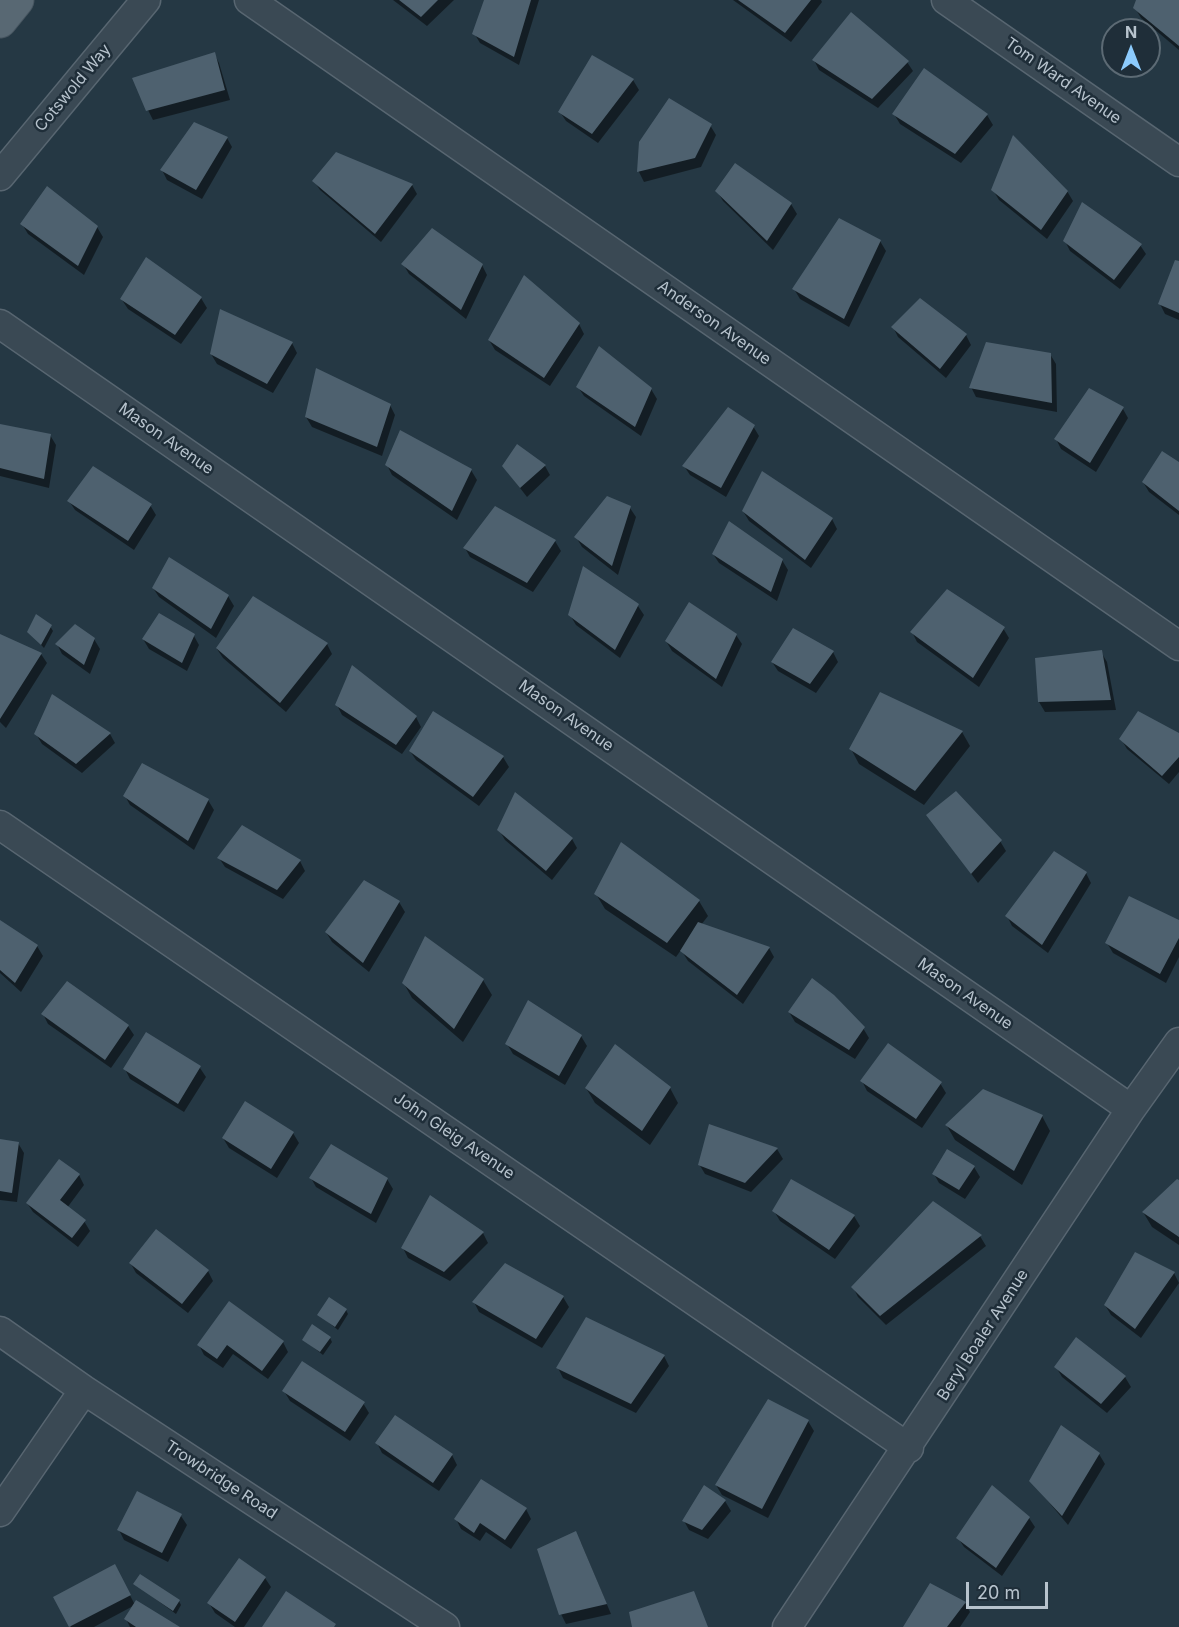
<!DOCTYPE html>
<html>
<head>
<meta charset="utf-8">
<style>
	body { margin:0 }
	#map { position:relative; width:1179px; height:1627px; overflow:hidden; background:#253844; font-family:Inter,sans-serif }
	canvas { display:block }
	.north { position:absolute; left:1101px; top:18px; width:60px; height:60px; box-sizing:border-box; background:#1f2e39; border:2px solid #5c6a74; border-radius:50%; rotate:0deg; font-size:16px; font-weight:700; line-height:24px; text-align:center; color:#b7c3cd }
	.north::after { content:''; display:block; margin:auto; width:21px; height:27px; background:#8ccbfd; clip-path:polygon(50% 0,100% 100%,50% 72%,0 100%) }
	.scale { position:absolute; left:966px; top:1582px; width:82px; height:27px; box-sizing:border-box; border:3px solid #b7c3cd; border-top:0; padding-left:8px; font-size:18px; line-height:21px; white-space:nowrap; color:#b7c3cd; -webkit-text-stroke:4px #1f2e39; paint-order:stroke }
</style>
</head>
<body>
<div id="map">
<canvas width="1179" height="1627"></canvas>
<div class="north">N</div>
<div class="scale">20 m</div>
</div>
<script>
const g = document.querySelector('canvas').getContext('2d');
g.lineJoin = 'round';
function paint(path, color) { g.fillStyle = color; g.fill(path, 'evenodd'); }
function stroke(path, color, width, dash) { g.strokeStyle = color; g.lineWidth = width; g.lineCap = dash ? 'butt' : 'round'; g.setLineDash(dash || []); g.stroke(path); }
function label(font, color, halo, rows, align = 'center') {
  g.font = font + ' Inter,sans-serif'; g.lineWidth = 5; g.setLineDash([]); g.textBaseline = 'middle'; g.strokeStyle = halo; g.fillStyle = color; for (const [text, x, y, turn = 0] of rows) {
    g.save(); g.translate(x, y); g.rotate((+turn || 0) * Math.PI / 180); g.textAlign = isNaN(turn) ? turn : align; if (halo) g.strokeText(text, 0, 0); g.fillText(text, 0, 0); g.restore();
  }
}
const shadow = new Path2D(`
	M393,0h61l-27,26z
	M486,0h53l-20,65 -39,-22 -6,-10z
	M733,0h88l1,2 -31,40z
	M1138,0h41v50l-38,-32 -6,-10z
	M214,53l5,10 11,37 -77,20 -5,-10z
	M814,60l93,2 6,9 -35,37 -59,-38z
	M925,70l62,45 6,10 -32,38 -61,-39 -6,-10z
	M633,80l6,10 -41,53 -32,-22 -6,-9z
	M710,125l6,10 -15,32 -57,15 -5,-10 1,-29z
	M227,138l5,9 -30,52 -35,-19 -5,-10z
	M735,165l56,39 6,10 -24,36 -50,-49 -6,-10z
	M314,181l98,4 5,9 -36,48 -61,-52z
	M993,190l74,1 6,10 -26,38 -48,-39z
	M22,224l75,3 6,10 -19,38 -56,-41z
	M880,241l6,10 -37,76 -49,-28 -6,-10z
	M1065,241l75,4 6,9 -26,35 -50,-38z
	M146,259l55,39 6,10 -26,36 -53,-35 -6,-9z
	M1179,262v58l-14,-6 -5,-10z
	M403,264l79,1 5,10 -21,44 -57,-45z
	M579,324l5,10 -34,52 -55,-36 -6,-10z
	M893,327l73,8 5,10 -25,33 -48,-41z
	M292,343l5,10 -24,40 -56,-29 -6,-10z
	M1050,354l6,10 1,48 -81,-15 -5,-10z
	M578,387l73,2 6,10 -16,37 -57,-40z
	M390,405l5,10 -13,41 -70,-29 -6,-10z
	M1123,409l5,9 -32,54 -35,-23 -5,-10z
	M0,426l50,9 6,10 -7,43 -49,-12z
	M753,426l6,10 -33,61 -36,-22 -6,-9z
	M1179,464v51l-30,-23 -6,-10z
	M387,465l84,5 6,10 -20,40 -65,-45z
	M503,466h42l5,9 -23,22z
	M69,501l81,4 6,10 -22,35 -59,-40z
	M495,508l60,33 6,10 -28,41 -63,-35 -5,-9z
	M630,508l6,9 -18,58 -36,-28 -6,-10z
	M743,511l89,8 5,10 -26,39 -62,-47z
	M713,554l69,6 6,10 -11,31 -58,-38z
	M153,588l75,8 6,10 -18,32 -57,-41z
	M638,606l6,9 -24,43 -44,-33 -6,-10z
	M50,626l3,5 -9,17 -15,-16z
	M1003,628l6,10 -30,49 -62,-45 -5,-10z
	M0,635l41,19 6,9 -41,65 -6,-6z
	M736,635l6,9 -20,43 -50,-36 -6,-10z
	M194,636l5,9 -12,26 -38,-22 -6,-10z
	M94,639l6,10 -10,25 -28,-20 -5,-10z
	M327,644l5,10 -46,58 -63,-54 -6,-9z
	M833,652l5,10 -22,31 -38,-22 -6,-9z
	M1101,652l6,10 9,48 -71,2 -6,-10 -2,-43z
	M337,705l79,12 5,10 -19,27 -60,-39z
	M962,732l8,14 -46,59 -65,-41 -8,-15z
	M36,734h74l5,9 -33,30 -40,-29z
	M1179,735v37l-10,12 -42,-35 -6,-10z
	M410,751l93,6 6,10 -30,39 -63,-46z
	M125,796l83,4 6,10 -20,40 -64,-45z
	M928,815l72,26 6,10 -28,32z
	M499,830l73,9 5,9 -25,32 -47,-40z
	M621,845l78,56 9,15 -7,9 68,23 5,9 -31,47 -55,-43 -7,-11 -5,7 -71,-48 -9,-15z
	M219,858l81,3 5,10 -22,28 -58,-32z
	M1086,873l5,10 -43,70 -36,-27 -5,-10z
	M365,882l34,20 6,10 -36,60 -37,-30 -6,-10z
	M1179,921v36l-13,26 -53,-30 -6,-10z
	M0,922l37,24 6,10 -22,36 -21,-19z
	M483,980l9,15 -29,47 -51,-44 -9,-16z
	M789,1012l74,16 6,10 -14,21 -60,-37z
	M43,1014l85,12 6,9 -23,33 -63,-44z
	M581,1036l6,10 -22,39 -52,-31 -6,-10z
	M200,1068l6,9 -22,35 -54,-33 -5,-10z
	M862,1081l78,2 6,10 -24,35 -55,-37z
	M586,1088h84l8,15 -28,42 -55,-42z
	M1042,1116l8,15 -28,54 -67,-45 -8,-14z
	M710,1126l67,23 6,10 -32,33 -46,-18 -6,-10z
	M293,1133l6,10 -22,35 -48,-30 -6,-10z
	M0,1141l18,2 6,10 -7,49 -17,-2z
	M974,1167l6,10 -15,22 -26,-16 -5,-9z
	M79,1175l5,10 -17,23 17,13 6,10 -12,16 -45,-35 -6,-9z
	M311,1178l76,1 6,10 -17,34 -60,-36z
	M792,1181l62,35 6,10 -25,33 -55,-38 -6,-10z
	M1179,1182v63l-27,-18 -9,-15z
	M933,1203l47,33 6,10 -100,79 -28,-28 -5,-10z
	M483,1233l5,10 -38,38 -42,-23 -5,-10z
	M131,1264l77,7 5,10 -25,32 -52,-40z
	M1174,1273l5,10 -38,55 -30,-23 -6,-10z
	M563,1297l6,10 -27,41 -63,-36 -5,-10z
	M346,1310l2,4 -10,16 -19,-15z
	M330,1338l2,4 -9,13 -19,-15z
	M1077,1339l48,38 6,10 -24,26 -45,-36 -6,-10z
	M283,1342l5,10 -20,27 -35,-25 -10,14 -19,-13 -5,-10z
	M664,1356l5,10 -33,47 -73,-35 -5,-10z
	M284,1391l79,12 6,10 -19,28 -60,-40z
	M808,1421l6,10 -46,87 -46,-23 -6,-10z
	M377,1443l75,12 5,10 -18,26 -57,-38z
	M1099,1454l6,10 -37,61 -37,-44z
	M725,1501l6,10 -23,28 -19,-9 -5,-9z
	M526,1509l5,10 -20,30 -25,-17 -6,9 -19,-12 -5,-10z
	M181,1516l6,9 -19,37 -44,-22 -5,-10z
	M1029,1518l6,9 -33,49 -38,-29 -6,-9z
	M581,1543l30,71 -45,10 -5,-10z
	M120,1576l15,29 43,22h-48l-4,-8 9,-14 -41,22h-23l-16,-30z
	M265,1578l6,9 -27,40h-9l-20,-14 -6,-10z
	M135,1584l44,17 2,4 -5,9z
	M965,1603l5,9 -10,15h-56z`);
const building = new Path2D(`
	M399,0h39l-17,17z
	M484,0h47l-17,57 -42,-23z
	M738,0h73l-26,33z
	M1136,0h43v46l-46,-38z
	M851,12l58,49 -37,38 -60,-39z
	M215,52l10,38 -79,21 -14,-33z
	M592,55l42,24 -42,55 -34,-22z
	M924,68l64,46 -33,40 -63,-40z
	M669,98l43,26 -17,34 -58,14 2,-30z
	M194,122l34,15 -32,53 -36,-20z
	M1013,135l55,56 -27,39 -50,-40z
	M336,152l77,32 -38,50 -63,-53z
	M735,163l57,40 -25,38 -52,-50z
	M47,186l51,40 -20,40 -58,-42z
	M1082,202l60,42 -28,36 -51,-39z
	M839,218l42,22 -37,79 -52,-30z
	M432,228l51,36 -22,46 -60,-46z
	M146,257l56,40 -27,38 -55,-36z
	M1175,260l4,1v52l-21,-9z
	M524,275l56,48 -36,55 -56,-38z
	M920,298l47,36 -27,35 -49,-42z
	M220,309l73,33 -26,42 -57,-30z
	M986,342l65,11 1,50 -83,-15z
	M599,346l53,42 -17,39 -59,-40z
	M316,368l75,36 -14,43 -72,-30z
	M1089,388l35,19 -34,56 -36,-24z
	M728,407l27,18 -34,63 -39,-22z
	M0,424l51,10 -7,45 -44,-11z
	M400,430l72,39 -20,42 -67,-46z
	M517,444l29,21 -26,23 -18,-22z
	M1162,451l17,11v49l-37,-29z
	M93,466l59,38 -24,37 -61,-40z
	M762,471l71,47 -28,42 -63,-49z
	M607,496l24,10 -19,60 -38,-29z
	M495,506l61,34 -29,43 -64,-35z
	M729,521l54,38 -12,33 -59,-38z
	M169,557l60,38 -18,34 -59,-41z
	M583,566l56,38 -24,46 -47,-35z
	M947,589l58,38 -32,51 -63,-46z
	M253,596l75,47 -48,60 -64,-55z
	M689,602l48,32 -21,45 -51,-38z
	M159,613l36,21 -13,29 -40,-24z
	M36,614l16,11 -11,20 -14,-13z
	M75,624l20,14 -11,27 -29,-21z
	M793,628l41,23 -24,33 -39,-22z
	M0,634l42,19 -42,66z
	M1102,650l9,50 -73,2 -3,-44z
	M352,665l65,51 -21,29 -61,-40z
	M880,692l83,39 -48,60 -66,-42z
	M52,694l59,39 -35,31 -42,-30z
	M433,711l71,45 -31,41 -64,-46z
	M1138,711l41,22v24l-17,19 -43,-37z
	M142,763l67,36 -21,42 -65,-45z
	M956,791l46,49 -31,34 -45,-59z
	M515,792l58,46 -27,33 -49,-41z
	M242,825l59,35 -24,30 -60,-32z
	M621,842l79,58 -33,43 -73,-49z
	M1054,851l33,21 -45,73 -37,-29z
	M364,880l36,21 -37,62 -38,-31z
	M1129,896l50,24v18l-19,36 -55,-31z
	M0,920l38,25 -23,38 -15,-13z
	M698,922l72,25 -33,48 -57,-44z
	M425,936l59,43 -30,50 -52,-46z
	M812,978l22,17 31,32 -16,23 -61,-38z
	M67,981l62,44 -24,35 -64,-46z
	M528,1000l54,35 -23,41 -54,-32z
	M146,1032l55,34 -23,38 -55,-35z
	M888,1043l54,39 -26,37 -56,-38z
	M615,1044l56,43 -29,44 -57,-43z
	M983,1089l60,26 -29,56 -69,-46z
	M245,1101l49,31 -23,37 -49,-31z
	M709,1124l69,24 -33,35 -47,-18z
	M0,1139l19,3 -7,51 -12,-2z
	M331,1144l57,34 -17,36 -62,-36z
	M947,1149l28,17 -16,24 -27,-16z
	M59,1159l21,15 -20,26 26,20 -14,18 -46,-35z
	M791,1179l64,36 -26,35 -57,-39z
	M1177,1179l2,1v57l-37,-25z
	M430,1195l54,37 -40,40 -43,-24z
	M933,1201l49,34 -102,81 -29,-29z
	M156,1229l53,41 -27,34 -53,-41z
	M1135,1252l40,20 -40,57 -31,-24z
	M505,1263l59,33 -28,43 -64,-37z
	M329,1297l18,12 -12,18 -18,-12z
	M229,1301l55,40 -22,30 -35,-26 -10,14 -20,-14z
	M586,1317l79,38 -34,49 -75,-36z
	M312,1324l19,13 -11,15 -18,-12z
	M1076,1337l50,39 -25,28 -47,-37z
	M302,1361l63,41 -20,30 -63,-41z
	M768,1399l41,21 -47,89 -47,-24z
	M395,1415l58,39 -20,29 -58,-40z
	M1061,1425l39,28 -38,63 -33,-35z
	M481,1479l46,29 -22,32 -25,-17 -6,10 -20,-14z
	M704,1485l22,15 -24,30 -20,-9z
	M992,1485l38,32 -34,51 -40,-30z
	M137,1491l45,23 -20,39 -45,-23z
	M576,1531l31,73 -48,11 -22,-66z
	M239,1558l27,19 -31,45 -28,-19z
	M115,1564l16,31 -62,32 -16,-30z
	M140,1574l40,26 -7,11 -40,-27z
	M930,1583l36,19 -19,25h-44z
	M286,1591l50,33 -2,3h-72z
	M694,1591l14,36h-76l-3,-15z
	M136,1600l44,27h-44l-12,-8z`);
const minor = new Path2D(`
	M249,0l930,646
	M946,0l233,162
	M0,176l146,-176
	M0,324l1131,785
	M0,825l909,623
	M0,1331l84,59 361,237
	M0,1512l84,-122
	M787,1627l344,-518 48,-67`);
const major = new Path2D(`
	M0,21l17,-21`);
const streetNames = [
	["Tom Ward Avenue",1063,81,35],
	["Cotswold Way",73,88,-50],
	["Anderson Avenue",714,323,35],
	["Mason Avenue",166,439,35],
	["Mason Avenue",566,716,35],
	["Mason Avenue",965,994,35],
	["John Gleig Avenue",454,1136,34],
	["Beryl Boaler Avenue",983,1335,-57],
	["Trowbridge Road",221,1480,33]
];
paint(shadow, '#0007');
paint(building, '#4e616f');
stroke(minor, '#586671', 31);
stroke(major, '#475560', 35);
stroke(minor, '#3a4954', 28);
stroke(major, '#586873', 33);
label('16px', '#b7c3cd', '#1f2e39', streetNames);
</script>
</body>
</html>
